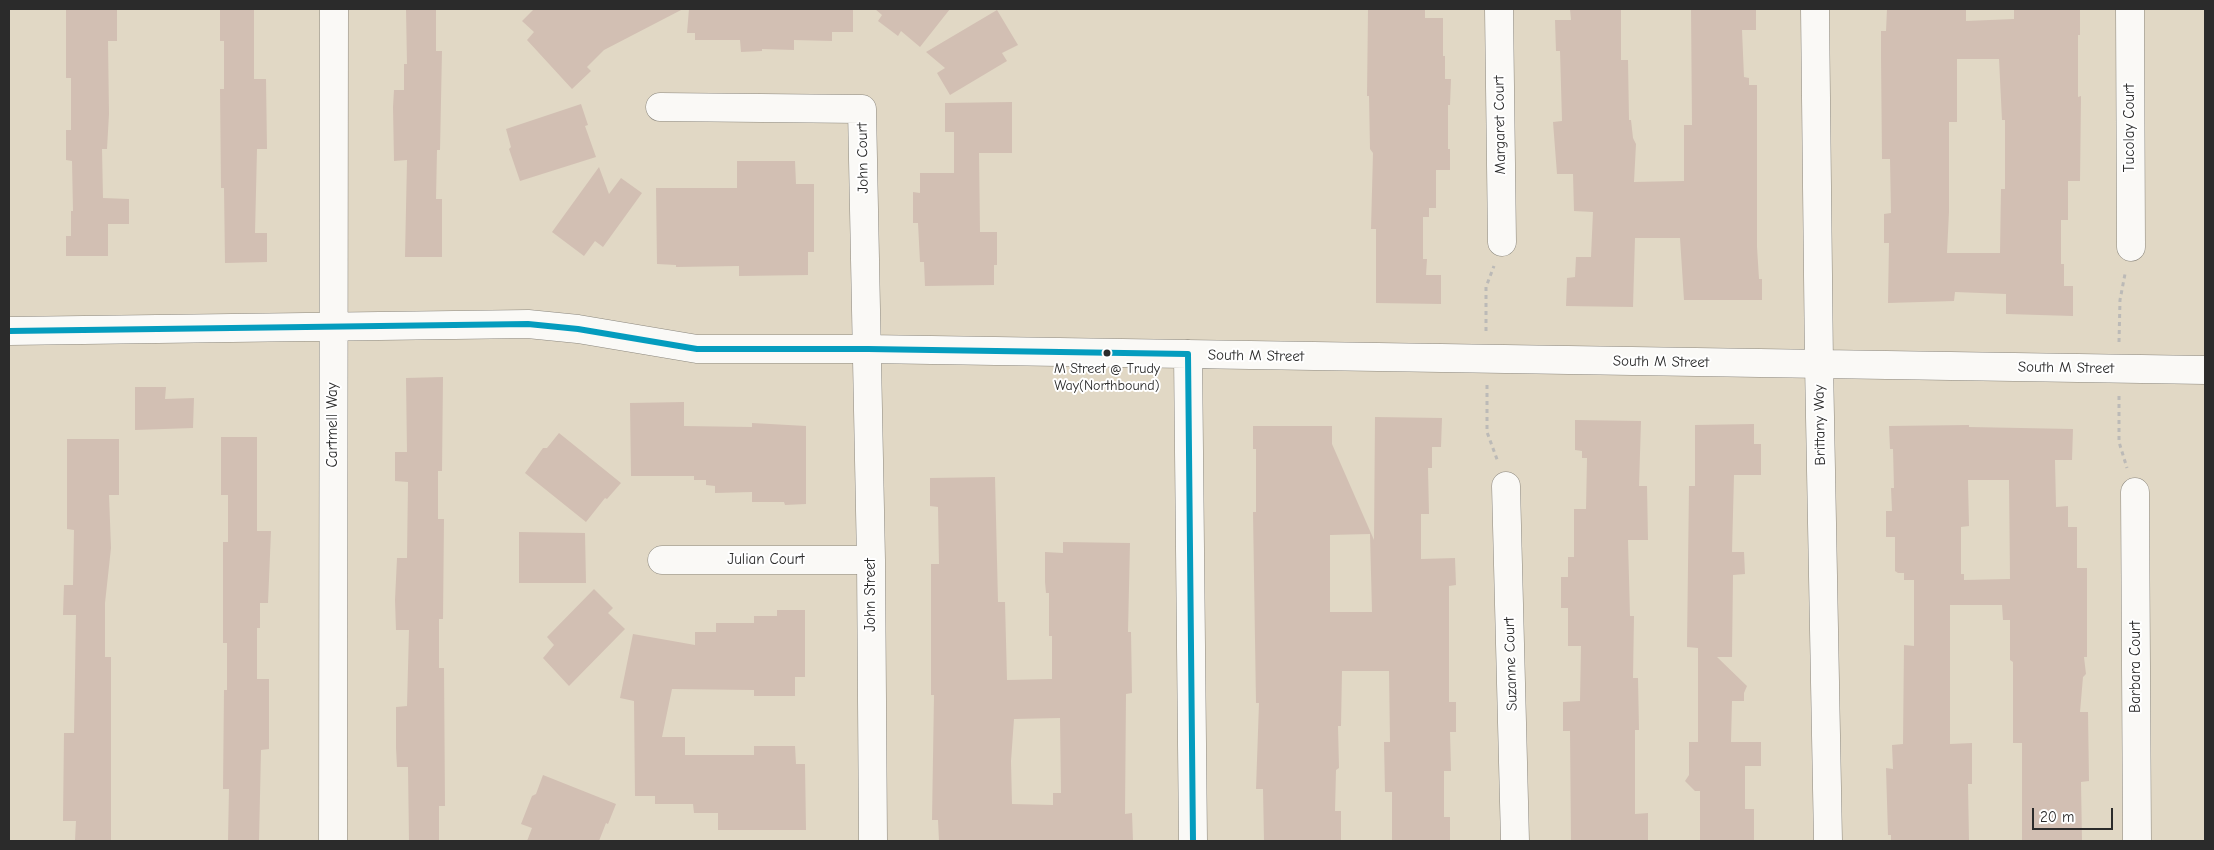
<!DOCTYPE html>
<html>
<head>
<meta charset="utf-8">
<style>
	body { margin:0 }
	#map { position:relative; width:2214px; height:850px; overflow:hidden; background:#e1d8c5; font-family:"Comic Neue",sans-serif }
	canvas { display:block }
	.frame { position:absolute; inset:0; border:10px solid #2b2b2b; pointer-events:none }
	.scale { position:absolute; left:2032px; top:808px; width:81px; height:22px; box-sizing:border-box; border:2px solid #2b2b2b; border-top:0; padding-left:6px; font-size:15px; line-height:18px; white-space:nowrap; color:#2b2b2b; -webkit-text-stroke:4px #fff; paint-order:stroke }
</style>
</head>
<body>
<div id="map">
<canvas width="2214" height="850"></canvas>
<div class="frame"></div>
<div class="scale">20 m</div>
</div>
<script>
const g = document.querySelector('canvas').getContext('2d');
g.lineJoin = 'round';
function paint(path, color) { g.fillStyle = color; g.fill(path, 'evenodd'); }
function stroke(path, color, width, dash) { g.strokeStyle = color; g.lineWidth = width; g.lineCap = dash ? 'butt' : 'round'; g.setLineDash(dash || []); g.stroke(path); }
function label(font, color, halo, rows, align = 'center') {
  g.font = font + ' "Comic Neue",sans-serif'; g.lineWidth = 4; g.setLineDash([]); g.textBaseline = 'middle'; g.strokeStyle = halo; g.fillStyle = color; for (const [text, x, y, turn = 0] of rows) {
    g.save(); g.translate(x, y); g.rotate((+turn || 0) * Math.PI / 180); g.textAlign = isNaN(turn) ? turn : align; if (halo) g.strokeText(text, 0, 0); g.fillText(text, 0, 0); g.restore();
  }
}
const building = new Path2D(`
	M66,9h51v32h-9l1,73 -2,35h-5l1,49 26,1v25h-21v32h-42v-20h5v-25h2l-1,-50 -6,-1v-30h5v-52h-5z
	M220,9h34v70h12l1,70h-10l-2,84h12v29l-42,1 -1,-75h-3l-1,-99h4v-48h-4z
	M406,9h30v42h6l-2,99h-3l-1,49h6v58h-37l2,-97 -13,1 -1,-54 1,-17h10v-26h3z
	M534,9h149l-79,41 -17,17 4,4 -19,18 -45,-49 7,-8 -12,-11z
	M689,9h164v23h-21v9l-38,-1v10l-32,-1v2l-21,1 -1,-12h-45v-7h-8z
	M875,9h75l-30,38 -19,-16 -3,5 -20,-15 4,-6z
	M1368,9h57v9h18v38h2v23h6l-1,26h-2v44h2v21h-14v38h-7v9h-6v42h4l-1,16h15v29l-65,-1v-74h-5l2,-76 -3,-4 -1,-53h-2z
	M1570,9h51v51h7l1,60h2l2,18 3,6 -2,38 50,-1v-56h8l-1,-116h65v21h-14l2,47 5,1v7h8v162l2,32h3v21h-78l-4,-62h-45l-2,69 -67,-1 1,-28 8,-1 1,-20h15l2,-45 -19,-1 -1,-37h-16l-4,-52 9,-1 -2,-70h-4l-1,-31h16z
	M1887,9h79v12l48,-2v-9l66,-1v26h-2v62l3,-1 -1,85h-12v39h-7v44h3v22h9v30l-67,-2v-20l-51,-2 -1,9 -66,2 1,-60h-5v-29l7,-1 -1,-54h-8l-1,-102v-26h5zM1957,59h42l3,61h3v69h-4l-1,64h-53l2,-41v-90h8z
	M997,10l21,35 -16,8 5,8 -57,34 -13,-22 8,-5 -19,-16z
	M1012,102v51h-33l1,79h17v33h-3v20l-69,1 -1,-24h-4l-2,-39h-5v-31l7,1v-20h34v-41h-9v-29z
	M581,104l7,21 -3,1 11,31 -76,24 -11,-32 2,-2 -5,-18z
	M737,161h58l1,23h18v68h-6v23l-69,1v-10l-63,1v-2l-19,-1 -1,-76h81z
	M599,167l10,27 12,-16 21,15 -39,54 -8,-6 -11,15 -32,-24z
	M443,377l-1,94h-4v48h6l-1,100h-4v49h5l1,138h-6v35h-30l-1,-74h-11l-1,-19v-41l11,-1 2,-76h-13l-1,-30 2,-42h10l1,-76 -13,-1v-29h12l-1,-74z
	M135,387h31l-1,12 29,-1 -1,30 -58,2z
	M684,402v24l68,1v-4l54,3v78l-21,1 -1,-3h-32v-10l-37,1v-7l-9,-1v-5h-12v-4h-63l-1,-73z
	M1375,417l67,1 -1,29h-9v21h-4l1,46h-8v45l34,-1 1,27 -7,1v116h7v30h-6l1,39h-7v46h6v24h-58v-49h-7l-1,-50h6l-1,-71h-47l-1,55h-3l1,42 -3,2 -1,41h6v30h-77l-1,-52h-7l3,-86h-3l-3,-191h3v-63h-3v-23h79v18l42,96zM1370,534l2,78h-42v-77z
	M1575,420l66,1 -2,65h8l1,54h-20l2,76h4l-1,62h5l1,52h-4v84l13,-1v28h-77l-1,-110h-7v-29l17,-1 1,-55h-13v-38h-7v-31h7v-20h6v-48h12l1,-51h-5v-7l-7,-1z
	M1754,424v20h7v31h-27l-2,77h12l1,22 -12,1 -1,82h-15l30,29 -3,7v8h-12l-1,41h30v24h-16v43h9v32h-54v-50h-5l-10,-10 4,-6v-33h9v-94l-11,-1 2,-161h6v-61z
	M1969,425v2l104,2 -1,31h-17l1,47 12,-1v21h9v41h10v89h-3l2,17 -3,3 -3,35h8l1,69 -8,1 1,59h-60v-98h-9v-81l-3,-2v-40h-7l-1,-15h-52v139l22,-1v41h-4l1,57h-78v-6h-3l-2,-67 7,1 -1,-24 11,-1 1,-99 10,1v-66h-10v-7h-6l-3,-2v-34h-9v-26h6l-1,-23h3l-1,-39h-3l-1,-23zM1968,480h41l1,99 -46,1v-6h-3v-47l8,-1z
	M559,433l62,50 -14,16 -2,-1 -19,24 -61,-49 18,-25h4z
	M221,437h36v94h14l-3,72h-8v25h-3v51h12v70l-8,1 -2,91h-31l1,-52h-6l1,-99h3v-47h-4v-101h5v-47h-7z
	M67,439h52v56h-10l2,53 -6,55v54h6v184h-36l1,-20h-13l1,-88h10l2,-118h-13l1,-30h9l1,-55 -7,-1z
	M995,477l3,125h7l2,78 45,-1v-43h-3v-43h-3l-1,-11v-30l18,1v-11l67,1 -2,89h3l1,61 -6,1 -1,120 7,-1 1,28h-194l-1,-21h-6l2,-125h-3v-131h8l-1,-57 -8,-1v-28zM1060,718l1,75h-8v12l-41,-1 -1,-43 3,-42z
	M519,532l66,1 1,50h-67z
	M594,589l19,19 -5,5 17,16 -56,57 -26,-28 11,-13 -7,-8z
	M777,610h28v67h-10v19h-41v-6l-82,-1 -10,48h23v18h69v-9h41l1,18h9l1,66h-88v-17h-24l-1,-9h-38v-8h-20l-1,-95 -14,-3 13,-64 62,11v-13h21v-9h38v-7h23z
	M543,775l73,29 -8,20 -2,-1 -7,18h-72l5,-13 -11,-4 11,-28 4,-2z`);
const path = new Path2D(`
	M1486,331v-44l8,-21
	M2119,342l1,-42 5,-26
	M1487,385v47l11,30
	M2119,396v46l8,26`);
const minor = new Path2D(`
	M1499,9l3,233
	M1815,9l4,355 9,477
	M2130,9l1,238
	M660,107l202,2 9,451 2,281
	M9,331l519,-7 50,5 119,20h171l1337,21
	M1188,354l5,487
	M1506,486l9,355
	M2135,492l2,349
	M662,560h209
	M333,841l1,-832`);
const bus1 = new Path2D(`
	M9,331l519,-7 50,5 119,20h171l320,5 5,487`);
const markers = [
	[1107,353,4.5,"#2b2b2b"]
];
const busNames = [
	["M Street @ Trudy",1107,369],
	["Way(Northbound)",1107,386]
];
const streetNames = [
	["Margaret Court",1500,125,-91],
	["Tucolay Court",2130,128,-90],
	["John Court",863,158,-91],
	["South M Street",1256,356,1],
	["South M Street",1661,362,1],
	["South M Street",2066,368,1],
	["Cartmell Way",333,425,-90],
	["Brittany Way",1820,425,-91],
	["Julian Court",766,560],
	["John Street",871,595,-90],
	["Suzanne Court",1511,664,-92],
	["Barbara Court",2136,667,-90]
];
paint(building, '#d2bfb3');
stroke(minor, '#8b877e', 29);
stroke(path, '#bcbab7', 3, [4, 4]);
stroke(minor, '#faf9f6', 28);
stroke(bus1, '#049cbe', 6);
for (const [x, y, r, color] of markers) { const dot = new Path2D(); dot.arc(x, y, r, 0, 2 * Math.PI); g.fillStyle = color; g.fill(dot); stroke(dot, '#fff', 2); }
label('14px', '#2b2b2b', '#fff', busNames);
label('15px', '#2b2b2b', '#fff', streetNames);
</script>
</body>
</html>
